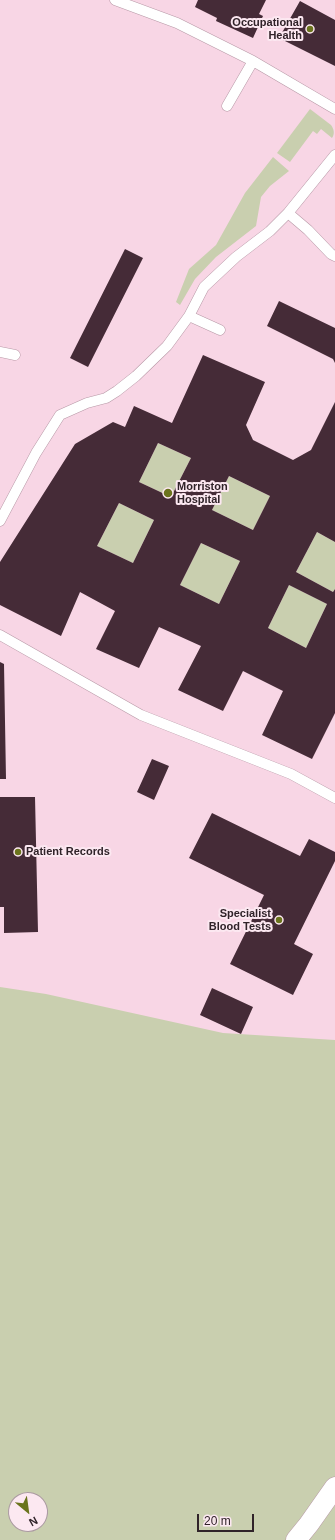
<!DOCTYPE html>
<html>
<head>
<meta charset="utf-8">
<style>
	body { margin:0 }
	#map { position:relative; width:335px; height:1540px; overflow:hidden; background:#f8d6e5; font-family:Arial,sans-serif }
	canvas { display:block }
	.north { position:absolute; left:8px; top:1492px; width:40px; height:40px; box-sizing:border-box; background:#fce8f1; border:1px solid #aa99a1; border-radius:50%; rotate:151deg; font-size:11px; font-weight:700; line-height:16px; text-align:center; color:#302329 }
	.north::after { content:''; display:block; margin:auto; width:14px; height:18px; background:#6b741d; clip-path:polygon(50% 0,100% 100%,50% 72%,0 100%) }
	.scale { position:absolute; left:197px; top:1514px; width:57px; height:18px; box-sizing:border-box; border:2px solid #302329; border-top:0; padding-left:5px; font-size:12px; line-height:14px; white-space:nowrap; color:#302329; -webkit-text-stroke:3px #fce8f1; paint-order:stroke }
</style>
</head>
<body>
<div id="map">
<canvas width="335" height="1540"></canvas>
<div class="north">N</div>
<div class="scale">20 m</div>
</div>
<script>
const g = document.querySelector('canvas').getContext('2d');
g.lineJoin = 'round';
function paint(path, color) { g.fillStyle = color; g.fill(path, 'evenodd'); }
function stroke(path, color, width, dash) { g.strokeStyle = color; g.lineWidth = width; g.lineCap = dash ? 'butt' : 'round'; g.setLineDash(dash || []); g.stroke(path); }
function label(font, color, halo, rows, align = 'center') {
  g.font = font + ' Arial,sans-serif'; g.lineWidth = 4; g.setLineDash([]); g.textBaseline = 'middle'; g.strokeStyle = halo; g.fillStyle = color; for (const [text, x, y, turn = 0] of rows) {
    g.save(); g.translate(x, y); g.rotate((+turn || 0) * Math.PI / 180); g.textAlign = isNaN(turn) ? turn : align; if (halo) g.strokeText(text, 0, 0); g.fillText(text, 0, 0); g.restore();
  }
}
const green = new Path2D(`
	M310,109l21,16c3,4 4,9 1,13l-11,-9 -4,5 -4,-3 -23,31 -13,-9z
	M273,157l16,14 -19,15 -9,11 -5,29 -40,31 -21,22 -15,26 -4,-3 13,-33 27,-24 29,-52z
	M158,443l33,15 -20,39 -32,-15z
	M229,476l41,20 -17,34 -41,-20z
	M119,503l35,17 -21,43 -36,-17z
	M317,532l18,10v47l-2,3 -37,-20z
	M201,543l39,18 -21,43 -39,-19z
	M289,585l38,19 -21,44 -38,-20z
	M0,987l46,7 177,39 112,7v500h-335zM16,1500h24v24h-24z`);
const building = new Path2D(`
	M198,0h68l-7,14 4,2 -10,22 -37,-17 1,-3 -22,-11z
	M300,1l35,19v46l-56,-28z
	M125,249l18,9 -55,109 -18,-9z
	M279,301l56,27v35l-2,-4 -66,-33z
	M203,355l62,27 -19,43 7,15 40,20 18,-10 24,-48v140l-18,-10 -21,40 37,20 2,-3v124l-23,46 -50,-24 21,-44 -40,-20 -20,40 -45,-21 23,-44 -42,-19 -20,41 -43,-19 19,-38 -35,-19 -19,44 -61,-31v-43l75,-118 38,-22 12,5 9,-21 38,17zM158,443l33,15 -20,39 -32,-15zM229,476l41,20 -17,34 -41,-20zM119,503l35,17 -21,43 -36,-17zM201,543l39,18 -21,43 -39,-19zM289,585l38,19 -21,44 -38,-20z
	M0,662l4,2 2,115h-6z
	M152,759l17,7 -15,34 -17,-8z
	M0,797h35l3,135 -34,1v-26h-4z
	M212,813l88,43 9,-17 26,13v9l-41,83 19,10 -20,41 -63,-31 34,-69 -75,-37z
	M212,988l41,19 -12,27 -41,-19z`);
const service = new Path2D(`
	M115,0l62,23 76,38 82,48
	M227,106l26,-45
	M288,213l20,17 23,24 4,2
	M189,316l15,-29 32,-30 34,-26 18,-18 47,-58
	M0,352l15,3
	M0,521l36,-68 24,-38 27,-12 19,-5 11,-7 19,-15 31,-30 22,-30 31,14
	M0,635l141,80 150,59 44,24`);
const minor = new Path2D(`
	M296,1540l13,-16 26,-37`);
const markers = [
	[310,29,4,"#6b741d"],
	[168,493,5,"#6b741d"],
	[18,852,4,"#6b741d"],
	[279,920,4,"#6b741d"]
];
const poiNames = [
	["Occupational",302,23],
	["Health",302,36],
	["Morriston",177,487,"left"],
	["Hospital",177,500,"left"],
	["Patient Records",26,852,"left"],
	["Specialist",271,914],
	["Blood Tests",271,927]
];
paint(green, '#c9cfaf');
paint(building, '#452b37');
stroke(service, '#b798a6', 11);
stroke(minor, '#b798a6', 21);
stroke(service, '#fff', 10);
stroke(minor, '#fff', 20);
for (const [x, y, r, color] of markers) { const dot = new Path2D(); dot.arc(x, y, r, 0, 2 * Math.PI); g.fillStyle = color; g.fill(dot); stroke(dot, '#fce8f1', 1.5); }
label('bold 11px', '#302329', '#fce8f1', poiNames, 'right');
</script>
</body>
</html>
